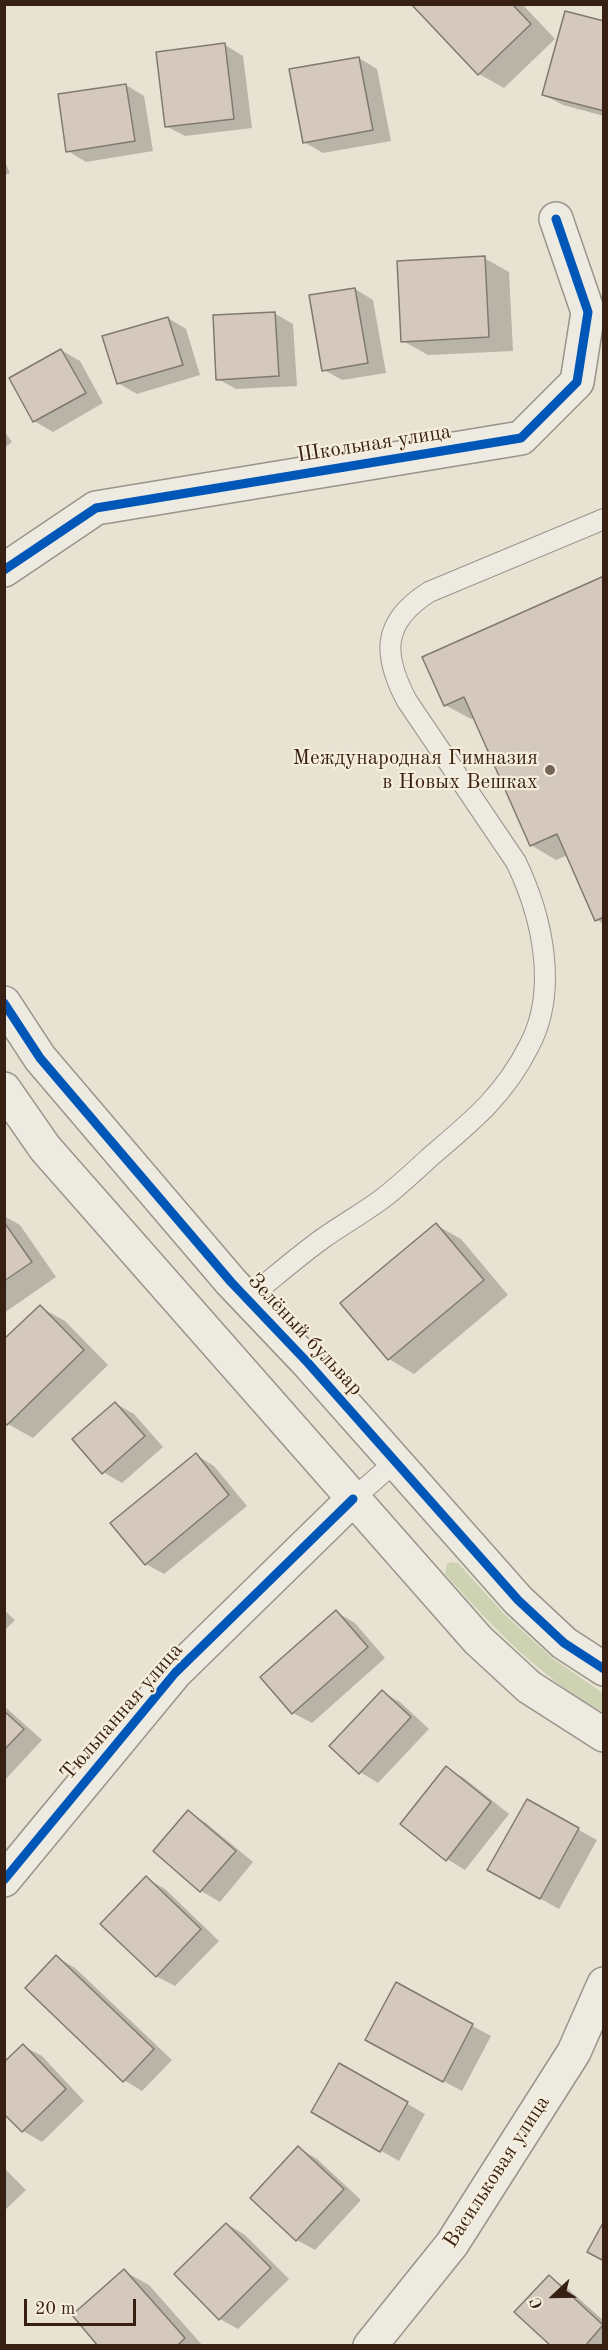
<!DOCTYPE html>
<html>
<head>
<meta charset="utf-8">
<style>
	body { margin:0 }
	#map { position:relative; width:608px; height:2350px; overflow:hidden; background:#e8e2d3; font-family:"Old Standard TT",serif }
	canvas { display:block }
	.frame { position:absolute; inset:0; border:6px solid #371f12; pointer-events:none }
	.north { position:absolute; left:524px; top:2266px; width:60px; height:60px; -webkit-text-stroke:4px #f6eedd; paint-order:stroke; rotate:248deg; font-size:16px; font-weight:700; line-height:24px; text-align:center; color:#371f12 }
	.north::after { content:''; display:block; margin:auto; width:21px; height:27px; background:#371f12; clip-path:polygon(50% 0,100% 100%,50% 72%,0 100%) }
	.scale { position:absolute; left:24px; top:2299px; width:112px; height:27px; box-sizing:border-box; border:3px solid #371f12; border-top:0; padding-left:8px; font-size:18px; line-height:21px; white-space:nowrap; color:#371f12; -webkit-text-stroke:4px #f6eedd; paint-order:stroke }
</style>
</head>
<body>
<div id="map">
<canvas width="608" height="2350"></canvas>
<div class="frame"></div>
<div class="north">С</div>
<div class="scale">20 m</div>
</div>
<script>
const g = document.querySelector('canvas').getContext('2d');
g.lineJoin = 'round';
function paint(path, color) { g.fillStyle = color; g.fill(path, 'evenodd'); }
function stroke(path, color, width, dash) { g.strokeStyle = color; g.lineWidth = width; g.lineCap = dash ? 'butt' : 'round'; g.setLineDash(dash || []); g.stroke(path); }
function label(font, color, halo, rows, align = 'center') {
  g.font = font + ' "Old Standard TT",serif'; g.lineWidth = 4.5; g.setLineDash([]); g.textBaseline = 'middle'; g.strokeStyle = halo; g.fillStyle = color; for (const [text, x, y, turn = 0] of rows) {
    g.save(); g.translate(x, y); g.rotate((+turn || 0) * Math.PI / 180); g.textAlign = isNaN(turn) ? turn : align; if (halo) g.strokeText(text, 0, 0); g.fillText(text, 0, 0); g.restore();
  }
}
const green = new Path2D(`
	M451,1562l7,1 46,51 48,44 51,35v19c-63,-34 -110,-85 -158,-138l2,-10z`);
const shadow = new Path2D(`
	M413,4h109l33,35 -51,49 -25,-14z
	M604,23v93l-41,-11 -19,-10z
	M225,45l18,11 9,72 -67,8 -19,-10z
	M359,58l18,11 14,72 -68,12 -19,-11z
	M126,85l18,11 9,55 -67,11 -18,-11z
	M4,160l6,13 -6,2z
	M484,258l25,14 4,79 -85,4 -25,-14z
	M355,289l18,11 13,73 -44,7 -18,-10z
	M274,313l19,11 4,62 -61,3 -18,-10z
	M168,318l18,11 14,46 -63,19 -19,-11z
	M61,350l19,11 23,42 -50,29 -19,-11z
	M4,431l8,11 -8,6z
	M604,578v346l-7,-4 -29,-65 -12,5 -25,-15 -57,-127 -3,1 -26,-14z
	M4,1216l16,9 36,52 -52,36z
	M436,1225l25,14 47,56 -94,79 -25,-15 -46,-56z
	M40,1307l25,14 43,44 -75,73 -25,-14z
	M115,1403l19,11 29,33 -41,36 -19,-11z
	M196,1455l18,11 33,40 -83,68 -18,-10z
	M4,1610l11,10 -11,11z
	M336,1612l19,11 30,35 -73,65 -19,-10z
	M382,1692l18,10 29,27 -51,54 -18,-11z
	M4,1706l38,34 -38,41z
	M446,1768l18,10 45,36 -44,56 -18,-11z
	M527,1801l70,39 -38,69 -70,-39z
	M188,1812l18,11 47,39 -33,40 -19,-11 -46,-40z
	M146,1878l19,11 54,52 -44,45 -19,-10z
	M56,1957l19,11 97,92 -30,31 -18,-11z
	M396,1984l95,52 -29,55 -77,-41z
	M23,2046l19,10 42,45 -42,41 -19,-11 -19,-19z
	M340,2065l85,49 -26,47 -86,-49z
	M299,2148l18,11 44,41 -46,50 -18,-10z
	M4,2168l22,22 -22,21z
	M227,2224l18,11 44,44 -51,50 -18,-10z
	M124,2271l25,14 54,61h-103z
	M549,2277l18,11 37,33v25h-51z`);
const building = new Path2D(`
	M411,4h101l19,20 -53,51z
	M565,11l39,10v90l-62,-16z
	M225,43l9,76 -69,8 -9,-75z
	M359,57l14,73 -70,13 -14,-74z
	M126,84l9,57 -69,11 -8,-58z
	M485,256l4,81 -88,5 -4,-81z
	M355,288l13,75 -46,8 -13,-76z
	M275,312l4,64 -63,4 -3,-65z
	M168,317l15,48 -66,19 -15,-48z
	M61,349l25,44 -53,29 -24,-44z
	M604,576v341l-9,4 -38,-87 -27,12 -66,-149 -20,9 -22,-49z
	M4,1222l28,40 -28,19z
	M436,1223l48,57 -96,80 -48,-57z
	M40,1305l44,45 -77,75 -3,-3v-83z
	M115,1402l30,34 -43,38 -30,-35z
	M196,1453l33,42 -84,70 -35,-42z
	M336,1610l32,37 -76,67 -32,-37z
	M382,1690l29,27 -52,57 -30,-28z
	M4,1711l20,18 -20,21z
	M446,1766l45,36 -45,59 -46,-37z
	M527,1799l52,29 -39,71 -53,-29z
	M188,1810l48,41 -36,41 -47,-41z
	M146,1876l55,53 -45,48 -56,-53z
	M56,1955l98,94 -31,33 -98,-94z
	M396,1982l77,42 -30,58 -78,-42z
	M23,2044l43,45 -44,43 -18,-18v-52z
	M339,2063l69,39 -28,50 -69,-40z
	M298,2146l46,43 -48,52 -46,-43z
	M604,2221v40l-17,-9z
	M226,2223l45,45 -52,52 -45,-46z
	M124,2269l61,69 -8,8h-79l-26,-31z
	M549,2275l54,50 -18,21h-34l-37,-34z`);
const lane = new Path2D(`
	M247,1299c25,-20 49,-41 75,-60 20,-14 41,-26 60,-40 17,-13 33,-28 48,-42 41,-35 74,-61 99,-111 30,-56 13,-130 -13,-184l-109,-161c-25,-47 -25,-79 22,-109l175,-73
	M353,1499l42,-37`);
const street = new Path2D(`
	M4,570l92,-62 425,-70 56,-56 11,-70 -32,-93
	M4,1003l36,55 191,224 77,81 210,237 46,43 40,26
	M4,1089l41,59 433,492 51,47 75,48
	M4,1880l171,-207 178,-174
	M370,2346l82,-102 122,-192 30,-68`);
const cycleway = new Path2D(`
	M4,570l92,-62 425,-70 56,-56 11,-70 -32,-93
	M4,1003l36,55 191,224 77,81 210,237 46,43 40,26
	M4,1880l171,-207 178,-174`);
const markers = [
	[550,770,6,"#756356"]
];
const streetNames = [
	["Школьная улица",374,444,-9],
	["Зелёный бульвар",305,1335,47],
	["Тюльпанная улица",122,1712,-49],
	["Васильковая улица",497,2172,-57]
];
const poiNames = [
	["Международная Гимназия",538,758],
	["в Новых Вешках",538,782]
];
paint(green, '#cdd2b3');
paint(shadow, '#0003');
paint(building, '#d5c9be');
stroke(building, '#80796f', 1.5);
stroke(lane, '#9a9389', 22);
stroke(street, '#9a9389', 36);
stroke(lane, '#edeae2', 20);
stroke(street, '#edeae2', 33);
stroke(cycleway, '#0057b8', 9);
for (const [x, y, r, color] of markers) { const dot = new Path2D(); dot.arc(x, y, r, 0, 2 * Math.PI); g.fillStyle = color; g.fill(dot); stroke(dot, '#f6eedd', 2); }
label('21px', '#371f12', '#f6eedd', streetNames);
label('21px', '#371f12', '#f6eedd', poiNames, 'right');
</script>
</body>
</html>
